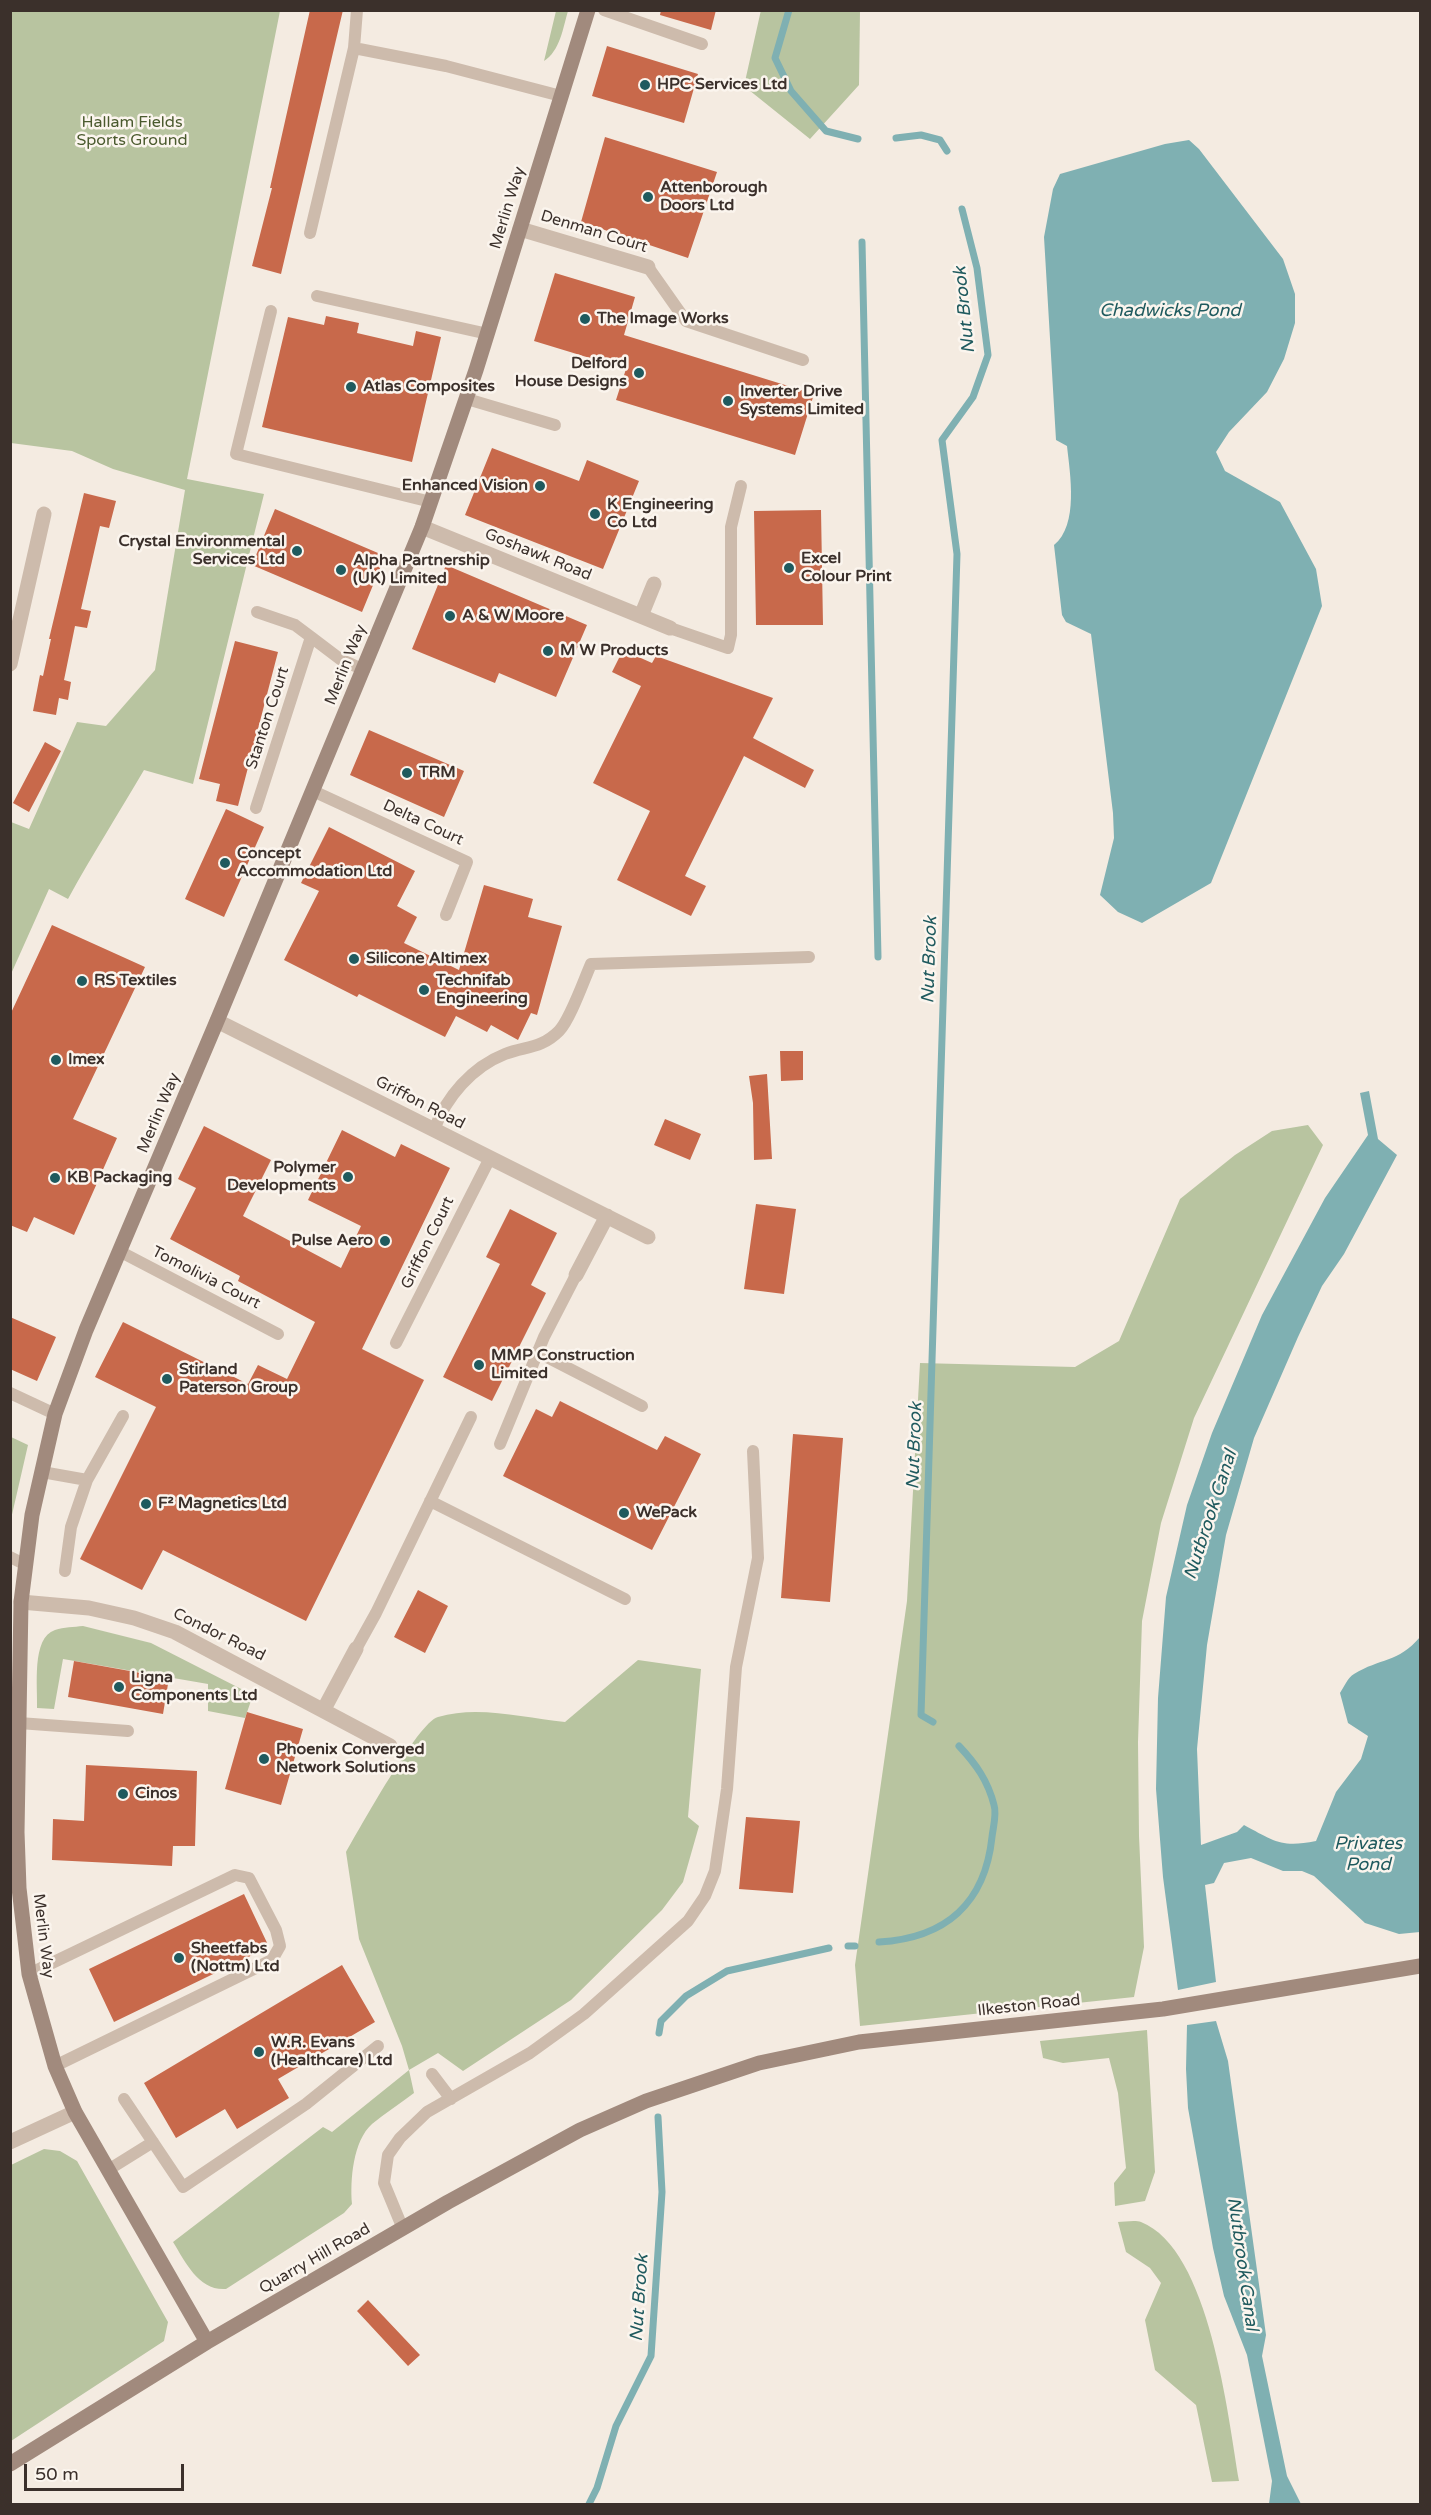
<!DOCTYPE html>
<html>
<head>
<meta charset="utf-8">
<style>
	body { margin:0 }
	#map { position:relative; width:1431px; height:2515px; overflow:hidden; background:#f4ebe1; font-family:"Varela Round",sans-serif }
	canvas { display:block }
	.frame { position:absolute; inset:0; border:12px solid #3b302b; pointer-events:none }
	.scale { position:absolute; left:24px; top:2464px; width:160px; height:27px; box-sizing:border-box; border:3px solid #3b302b; border-top:0; padding-left:8px; font-size:18px; line-height:21px; white-space:nowrap; color:#3b302b; -webkit-text-stroke:4px #fbf5ee; paint-order:stroke }
</style>
</head>
<body>
<div id="map">
<canvas width="1431" height="2515"></canvas>
<div class="frame"></div>
<div class="scale">50 m</div>
</div>
<script>
const g = document.querySelector('canvas').getContext('2d');
g.lineJoin = 'round';
function paint(path, color) { g.fillStyle = color; g.fill(path, 'evenodd'); }
function stroke(path, color, width, dash) { g.strokeStyle = color; g.lineWidth = width; g.lineCap = dash ? 'butt' : 'round'; g.setLineDash(dash || []); g.stroke(path); }
function label(font, color, halo, rows, align = 'center') {
  g.font = font + ' "Varela Round",sans-serif'; g.lineWidth = 5; g.setLineDash([]); g.textBaseline = 'middle'; g.strokeStyle = halo; g.fillStyle = color; for (const [text, x, y, turn = 0] of rows) {
    g.save(); g.translate(x, y); g.rotate((+turn || 0) * Math.PI / 180); g.textAlign = isNaN(turn) ? turn : align; if (halo) g.strokeText(text, 0, 0); g.fillText(text, 0, 0); g.restore();
  }
}
const green = new Path2D(`
	M761,10l99,1 -1,74 -49,54 -66,-53z
	M10,11h270l-93,468 77,15 -71,290 -49,-14c-25,43 -52,85 -76,129l-19,-10 -38,85v-152l18,7 48,-107 29,4 49,-56 30,-180 -72,-21 -41,-18 -61,-8z
	M556,11h12c-5,17 -8,40 -24,50z
	M1308,1125l15,20 -129,273 -33,105 -19,98 -4,121 1,94 5,111 -10,50 -274,29 -5,-61 52,-364 13,-238 155,4 44,-26 61,-142 55,-44 37,-24z
	M11,1437l17,8 -17,74z
	M83,1626l68,17 102,52 -8,23 -37,-7v-27l-145,-25 -9,50 -17,-1c1,-21 -6,-70 18,-78 9,-3 19,-3 28,-4z
	M638,1660l63,9 -13,148 11,9 -16,56 -21,28 -91,90 -108,71 -25,-18 -29,17 5,23c-13,10 -29,20 -42,31 -19,17 -22,56 -20,80l-8,9 -118,76c-27,2 -40,-26 -53,-47l150,-115 9,5 77,-62 -7,-24 -43,-107 -13,-87c13,-22 72,-130 92,-135 40,-12 86,1 127,5z
	M1147,2030l8,142 -10,29 -30,5 -1,-23 12,-15 -8,-75 -9,-35 -46,5 -20,-5 -3,-17z
	M44,2149l16,2 17,10 91,161 -4,19 -153,100v-276z
	M1118,2222c6,0 17,-2 23,0 69,27 87,194 98,259l-27,1 -16,-77 -41,-35 -10,-50 16,-37 -11,-15 -24,-16z`);
const water = new Path2D(`
	M1189,140l10,9 84,110 12,35v29l-11,36 -17,33 -38,40 -13,20 9,19 55,31 36,67 6,37 -111,277 -69,40 -24,-11 -18,-17 14,-57 -1,-25 -22,-179 -25,-12 -4,-7 -8,-70c25,-20 16,-71 13,-99l-11,-6 -12,-203 9,-48 7,-15 105,-30z
	M1369,1091l9,48 19,16 -53,99 -22,32 -24,51 -44,101 -28,97 -19,110 -10,104 4,96 36,-13 7,-7c30,16 37,23 72,16l20,-49 25,-33 7,-23 -20,-13 -8,-30c4,-6 8,-16 14,-19 26,-16 44,-11 66,-37v295l-21,2 -34,-11 -51,-47 -12,-5h-19l-32,-13 -27,5 -10,20 -9,2 11,97 -38,8 -15,-113 -7,-88 2,-91 8,-101 21,-92 25,-72 50,-118 63,-117 43,-63 -8,-42z
	M1216,2021l12,40 38,274 -4,21 25,120 14,28h-32l3,-23 -25,-126 -23,-59 -11,-48 -25,-140 -2,-39 1,-44z`);
const stream = new Path2D(`
	M789,10l-14,48 16,33 35,40 32,8
	M896,138l25,-3 19,5 7,11
	M862,242l16,715
	M933,1722l-12,-7 36,-1161 -15,-114 31,-43 15,-42 -11,-87 -15,-59
	M879,1942c66,-4 106,-38 113,-105 1,-9 5,-23 2,-32 -6,-24 -18,-41 -35,-59
	M848,1946h7
	M659,2033l2,-12 25,-25 41,-25 102,-23
	M589,2504l8,-16 19,-62 35,-70 11,-164 -4,-75`);
const building = new Path2D(`
	M310,10h33l-62,264 -29,-8 20,-78h-2z
	M661,10h55l-5,20 -51,-15z
	M607,46l91,28 -14,49 -92,-27z
	M605,137l112,35 -29,86 -107,-36z
	M555,273l80,24 -11,38 190,59 -19,61 -179,-55 10,-31 -92,-28z
	M326,316l33,7 -2,10 56,13 3,-15 25,6 -29,125 -150,-35 26,-110 36,8z
	M492,448l87,33 8,-21 52,21 -36,88 -138,-54z
	M84,493l32,8 -7,27 -9,-2 -19,83 10,2 -4,17 -12,-2 -11,54 7,2 -3,18 -9,-2 -3,17 -23,-4 7,-36 3,1 8,-37h-2z
	M275,509l110,47 -23,56 -110,-47z
	M821,510l2,115h-67l-2,-114z
	M446,565l141,60 -31,72 -57,-24 -4,10 -83,-34z
	M235,641l43,11 -40,154 -22,-5 4,-17 -21,-5z
	M623,650l29,13 4,-7 117,42 -20,40 61,32 -9,18 -61,-32 -59,120 21,10 -15,30 -74,-36 33,-69 -57,-28 48,-97 -29,-14z
	M369,730l95,41 -20,46 -94,-42z
	M45,742l16,9 -32,61 -16,-9z
	M226,809l38,18 -40,90 -39,-18z
	M329,827l86,44 -18,35 20,11 -13,26 55,27 25,-85 49,14 -5,18 34,9 -25,89 -6,-2 -13,27 -27,-15 -4,7 -31,-16 -11,21 -86,-43 -2,3 -73,-37 35,-69 -18,-8z
	M52,925l93,42 -72,152 44,19 -43,97 -40,-18 -7,15 -17,-7v-210z
	M780,1051h23v29l-22,1z
	M767,1074l5,85 -18,1 -1,-57 -4,-27z
	M665,1119l36,15 -11,26 -36,-15z
	M204,1126l67,34 -28,56 98,52 20,-42 -53,-26 34,-70 53,27 6,-13 49,24 -88,181 62,31 -118,241 -143,-71 -21,40 -62,-31 76,-152 -61,-30 28,-55 125,62 10,-19 29,14 28,-57 -77,-41 2,-5 -70,-37 26,-51 -18,-9z
	M756,1204l40,5 -12,85 -40,-5z
	M510,1209l47,24 -26,52 15,8 -54,108 -49,-24 57,-113 -14,-7z
	M10,1317l46,20 -19,44 -27,-12z
	M560,1401l97,49 8,-14 36,18 -49,96 -149,-74 33,-67 16,8z
	M793,1434l50,4 -13,164 -49,-4z
	M418,1590l30,16 -23,47 -31,-16z
	M74,1661l95,17 -6,36 -95,-17z
	M247,1712l56,17 -22,76 -56,-16z
	M86,1765l111,6 -2,75h-22l-1,20 -120,-6 1,-41 31,2z
	M746,1817l54,4 -7,72 -54,-4z
	M244,1894l25,53 -155,75 -25,-53z
	M342,1965l33,57 -97,57 11,19 -52,31 -12,-20 -49,29 -32,-55z
	M368,2300l52,55 -12,11 -51,-55z`);
const lane = new Path2D(`
	M604,10l98,34
	M354,48l92,18 115,30
	M310,233l44,-185 3,-38
	M648,267l38,54 117,39
	M317,296l171,38
	M271,311l-35,143 195,48
	M467,399l88,26
	M257,612l38,13 16,12
	M670,628l58,20 3,-13v-108l10,-41
	M313,791l154,71 -21,53
	M256,808l55,-171 29,22 24,11
	M434,1130c12,-33 38,-63 71,-76 21,-8 36,-5 54,-23 11,-11 25,-51 32,-67l218,-7
	M119,1251l159,83
	M396,1343l94,-185
	M537,1352l105,54
	M10,1393l45,21
	M500,1444l44,-107 32,-62
	M42,1472l45,8
	M430,1501l195,98
	M10,1557l16,8
	M65,1571l6,-44 16,-47 36,-64
	M356,1649l20,-36 95,-196
	M19,1723l109,8
	M29,1974l206,-99 14,3 27,52 4,16 -8,14 -217,106
	M432,2074l19,25
	M124,2099l59,88 123,-83 72,-58
	M108,2170l45,-28
	M403,2229l-19,-46 4,-28 12,-17 27,-26 103,-59 54,-39 104,-93 17,-25 10,-25 12,-82 9,-122 22,-109 -5,-107`);
const street = new Path2D(`
	M520,229l128,38
	M422,527l248,101
	M641,616l13,-32
	M10,664l34,-150
	M217,1021l431,216
	M576,1275l31,-59
	M21,1602l68,6 45,10 41,14 215,114
	M324,1709l32,-60
	M10,2142l65,-30`);
const secondary = new Path2D(`
	M207,2342l-132,-230 -20,-46 -26,-92 -10,-86 -2,-56 4,-230 11,-87 23,-101 31,-84 131,-309 205,-494 54,-157 112,-360
	M10,2464l197,-122 241,-140 132,-72 66,-29 113,-38 100,-21 304,-33 257,-43`);
const markers = [
	[645,85,6,"#1f5a5e"],
	[648,197,6,"#1f5a5e"],
	[585,319,6,"#1f5a5e"],
	[639,373,6,"#1f5a5e"],
	[351,387,6,"#1f5a5e"],
	[728,401,6,"#1f5a5e"],
	[540,486,6,"#1f5a5e"],
	[595,514,6,"#1f5a5e"],
	[297,551,6,"#1f5a5e"],
	[789,568,6,"#1f5a5e"],
	[341,570,6,"#1f5a5e"],
	[450,616,6,"#1f5a5e"],
	[548,651,6,"#1f5a5e"],
	[407,773,6,"#1f5a5e"],
	[225,863,6,"#1f5a5e"],
	[354,959,6,"#1f5a5e"],
	[82,981,6,"#1f5a5e"],
	[424,990,6,"#1f5a5e"],
	[56,1060,6,"#1f5a5e"],
	[348,1177,6,"#1f5a5e"],
	[55,1178,6,"#1f5a5e"],
	[385,1241,6,"#1f5a5e"],
	[479,1365,6,"#1f5a5e"],
	[167,1379,6,"#1f5a5e"],
	[146,1504,6,"#1f5a5e"],
	[624,1513,6,"#1f5a5e"],
	[119,1687,6,"#1f5a5e"],
	[264,1759,6,"#1f5a5e"],
	[123,1794,6,"#1f5a5e"],
	[179,1958,6,"#1f5a5e"],
	[259,2052,6,"#1f5a5e"]
];
const poiNames = [
	["HPC Services Ltd",657,85],
	["Attenborough",660,188],
	["Doors Ltd",660,206],
	["The Image Works",597,319],
	["Delford",627,364,"right"],
	["House Designs",627,382,"right"],
	["Atlas Composites",363,387],
	["Inverter Drive",740,392],
	["Systems Limited",740,410],
	["Enhanced Vision",528,486,"right"],
	["K Engineering",607,505],
	["Co Ltd",607,523],
	["Crystal Environmental",285,542,"right"],
	["Services Ltd",285,560,"right"],
	["Excel",801,559],
	["Colour Print",801,577],
	["Alpha Partnership",353,561],
	["(UK) Limited",353,579],
	["A & W Moore",462,616],
	["M W Products",560,651],
	["TRM",419,773],
	["Concept",237,854],
	["Accommodation Ltd",237,872],
	["Silicone Altimex",366,959],
	["RS Textiles",94,981],
	["Technifab",436,981],
	["Engineering",436,999],
	["Imex",68,1060],
	["Polymer",336,1168,"right"],
	["Developments",336,1186,"right"],
	["KB Packaging",67,1178],
	["Pulse Aero",373,1241,"right"],
	["MMP Construction",491,1356],
	["Limited",491,1374],
	["Stirland",179,1370],
	["Paterson Group",179,1388],
	["F² Magnetics Ltd",158,1504],
	["WePack",636,1513],
	["Ligna",131,1678],
	["Components Ltd",131,1696],
	["Phoenix Converged",276,1750],
	["Network Solutions",276,1768],
	["Cinos",135,1794],
	["Sheetfabs",191,1949],
	["(Nottm) Ltd",191,1967],
	["W.R. Evans",271,2043],
	["(Healthcare) Ltd",271,2061]
];
const parkNames = [
	["Hallam Fields",132,123],
	["Sports Ground",132,141]
];
const streetNames = [
	["Merlin Way",508,208,-73],
	["Denman Court",594,232,17],
	["Goshawk Road",538,555,22],
	["Merlin Way",346,665,-68],
	["Stanton Court",268,718,-72],
	["Delta Court",423,823,25],
	["Griffon Road",420,1103,27],
	["Merlin Way",159,1113,-67],
	["Griffon Court",428,1243,-64],
	["Tomolivia Court",206,1278,27],
	["Condor Road",219,1635,26],
	["Merlin Way",43,1936,83],
	["Ilkeston Road",1029,2006,-6],
	["Quarry Hill Road",315,2259,-30]
];
const waterNames = [
	["Nut Brook",965,310,-96],
	["Chadwicks Pond",1170,311],
	["Nut Brook",930,960,-88],
	["Nut Brook",915,1446,-88],
	["Nutbrook Canal",1211,1515,-72],
	["Privates",1368,1844],
	["Pond",1368,1865],
	["Nutbrook Canal",1242,2264,82],
	["Nut Brook",640,2298,-86]
];
paint(green, '#b8c4a0');
paint(water, '#7fb0b2');
stroke(stream, '#7fb0b2', 7);
paint(building, '#c8694b');
stroke(lane, '#cdbbac', 12);
stroke(street, '#cdbbac', 15);
stroke(secondary, '#a18a7d', 15);
for (const [x, y, r, color] of markers) { const dot = new Path2D(); dot.arc(x, y, r, 0, 2 * Math.PI); g.fillStyle = color; g.fill(dot); stroke(dot, '#fbf5ee', 2); }
label('bold 16px', '#3b302b', '#fbf5ee', poiNames, 'left');
label('16px', '#4a5a2e', '#fbf5ee', parkNames);
label('16px', '#3b302b', '#fbf5ee', streetNames);
label('italic 18px', '#1f5a5e', '#fbf5ee', waterNames);
</script>
</body>
</html>
